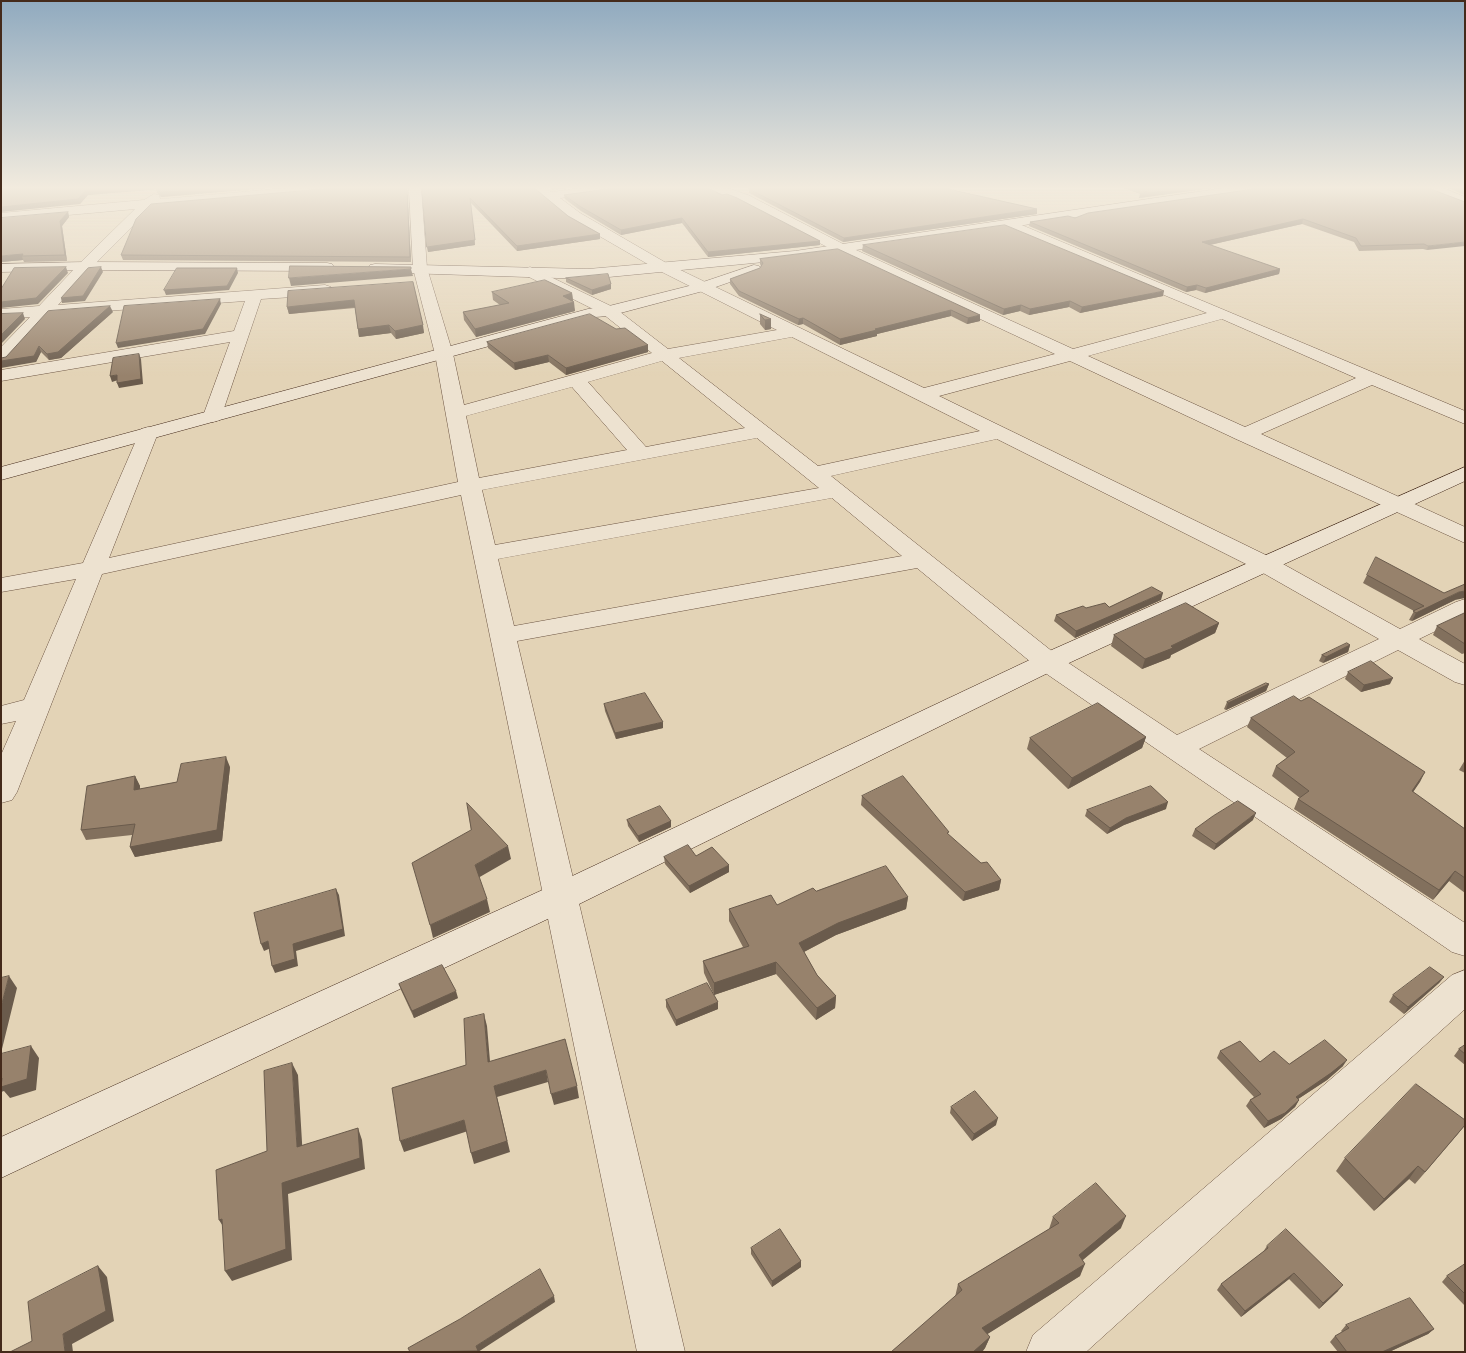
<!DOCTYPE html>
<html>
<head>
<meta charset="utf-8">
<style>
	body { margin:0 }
	#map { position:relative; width:1466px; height:1353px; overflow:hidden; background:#e3d3b6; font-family:"Libre Bodoni",serif }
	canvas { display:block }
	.frame { position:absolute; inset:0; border:2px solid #442a1b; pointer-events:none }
</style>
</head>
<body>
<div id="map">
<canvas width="1466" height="1353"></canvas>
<div class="frame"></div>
</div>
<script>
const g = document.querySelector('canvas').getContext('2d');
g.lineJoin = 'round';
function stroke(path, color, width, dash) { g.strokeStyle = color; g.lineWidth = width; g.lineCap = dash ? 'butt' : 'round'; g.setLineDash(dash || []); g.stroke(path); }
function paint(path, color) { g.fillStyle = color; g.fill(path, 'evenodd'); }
const street = new Path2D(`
	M297,187h45l-6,4 -184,16 -62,62 -32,36 267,-20 6,2 2,3 -2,3 -6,2 -64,4 -41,121 -7,2 -7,-2 -3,-4 27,-74 -229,39v-11l233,-39 11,-30 -196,14 -42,47 -6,1v-16l29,-30 -29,2v-10l38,-3 41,-43 55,-54 -134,12v-8l143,-13 10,-6 5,1 1,4z
	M409,187h12l6,81 26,86 11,51 188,-52 -49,-39 -78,-39 -3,-3 3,-3 5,-2 85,41 53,41 109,-19 -119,-60 -88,-51 -39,-32h14l6,5 38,-5h32l-2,3 -4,1 -55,7 20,15 88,51 256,124 131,-34 -220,-103 -97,-50 -27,-11 -2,-3h16l23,8 97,50 228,104 134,-36 -205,-86 -2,-3 2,-3h10l453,190v13l-93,-39 -111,49 204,93v16l-229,-104 -166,-78 -131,35 335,163 126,70 56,-27 9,-3v18l-46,22 46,25v21l-10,-3 -57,-32 -199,99 266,174v33l-13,-4 -414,-284 -121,-100 -400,73 168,711h-48l-176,-857 -359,79 -85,218 -5,8 -11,3v-48l15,-34 -15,3v-18l23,-6 52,-121 -75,13v-14l82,-15 58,-134 7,-2 7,2 3,4 -49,125 349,-76 -23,-128 -22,-86zM1222,319l134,59 -111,49 -157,-71zM792,337l188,94 -162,35 -139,-108zM662,361l83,67 -99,19 -58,-65zM572,387l55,63 -148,28 -13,-62zM757,438l62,50 -324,57 -13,-55zM997,439l259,130 123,70 -202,96 -119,-79 -227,-180zM832,498l70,58 -388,70 -16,-67z
	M1425,187h16l24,10v9l-38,-16z
	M1465,970v39l-379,343h-60l7,-17 419,-360z`);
const secondary = new Path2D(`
	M1230,187h29l-6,4 -458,68 -207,20 -213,-7 -5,-1 -2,-3 2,-3 5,-1 213,5 207,-18z
	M85,262l242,1 5,1 2,3 -2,3 -5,1 -242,-1 -84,2v-8z
	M754,265l5,1 2,3 -2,3 -52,18 -98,26 -14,1 -594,163v-13l587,-158 21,-3 88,-22z
	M1465,467v14l-407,187 -485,239 -572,271v-41l548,-250 489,-231z`);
const wall = new Path2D(`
	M1,187h278l-118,10 -4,-4 -1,-4 -68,6 -8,9z
	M337,187h70l4,75 -288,-2 -2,-5 214,-67z
	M422,187h111l35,29 32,18v5l-83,12 -46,-48 4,42 -47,7z
	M761,187h199l-15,1 92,21v5l-194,28 -94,-49v-4z
	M1120,187h99l-80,11 1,-4z
	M1445,187h20v8z
	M615,188h92l113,53v4l-112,12 -26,-34 -61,12 -40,-24 -16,-12 -1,-4z
	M1428,188l37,14 -38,48 -4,-1 -64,2 -5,-9 -52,-18 -93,21 71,24 -1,5 -74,19 -9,-3 -10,2 -157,-66 1,-4 45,-4 179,-29z
	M68,212l1,5 -7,9 5,35 -43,1 -1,-2 -22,2z
	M863,245l300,51 -83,17 -11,-6 -40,8 -9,-4 -17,4 -141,-64z
	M838,249l142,72 -13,3 -16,-8 -74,18v2l-37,9 -37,-21 -5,1 -59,-29 -9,-12v-5l30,-11 1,-2 -1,-2v-5z
	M566,278l45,11 -19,6 -26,-13z
	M413,282l11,51 -28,6 -5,-6 -32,4 -4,-29 -66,6 -2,-7z
	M492,292l80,1 1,8h-1l3,10 -99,26 -12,-17 -1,-8 37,-7 -7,-5z
	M113,312l-52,46 -12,2 -8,-8 -5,10 -30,-5z
	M760,314l11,5v10l-6,1 -5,-6z
	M616,329l32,16v7l-82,23 -17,-13 -34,8 -27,-22 -1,-6z
	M1367,575l77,18 11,7 -43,21 -3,-1 5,-9 -51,-28z
	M1161,600l-86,38 -21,-17 2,-6 30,-7 23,-1z
	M1465,613v40l-3,1 -29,-19 4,-9z
	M1219,623l-4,10 -44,22 -1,3 -28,11 -31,-23 3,-11z
	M1350,645l-2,7 -25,11 -4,-2 3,-6z
	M1348,672l42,12 -29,8 -16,-13z
	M1269,684l-3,7 -40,19 -2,-1 3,-7z
	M1301,701l124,71 -12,20 52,37v64l-16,-12 -16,19 -139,-91 4,-10 2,-1 -28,-22 4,-10 11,-8 -40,-31 4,-9z
	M604,704l59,24 -47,11 -11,-28z
	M1146,737l-4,11 -74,41 -41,-40 3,-11z
	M1465,760v13l-6,-3z
	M230,767l-8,74 -87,16 -5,-10 2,-12 -46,5 -5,-10 54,-54 5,10v3l37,-7z
	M862,796l119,67 20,17 -2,10 -36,11 -102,-96z
	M1166,809l-42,16 -17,9 -22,-18 2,-6z
	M627,820l44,1v6l-32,15 -11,-16z
	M1253,820l-39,30 -22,-14 3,-7z
	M696,856l33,16 -39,21 -25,-29 -1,-7z
	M816,891l92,6 -2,12 -70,26 -32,17 13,23 19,21 -1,12 -19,12 -40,-46 -62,21 -10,-22 -1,-12 40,-14 -14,-26v-12l48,-4z
	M1444,977l-5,6 -35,31 -15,-12 4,-7z
	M399,984l59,14 -44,20 -13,-28z
	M666,1000l52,9 -42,17 -10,-19z
	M1465,1045v20l-11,-9 5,-7z
	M1220,1051l40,11 29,2 54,2 -16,14 -29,19 1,1 -4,7 -14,12 -17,9 -18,-22 4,-6 4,-3 -37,-39z
	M951,1107l45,18 -24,16 -22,-28z
	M1465,1125l-50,59 -6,-5 -35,32 -38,-40 9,-13z
	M1053,1217l68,11 -38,32 -3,16 -93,58 3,3 -5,11 -3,4h-91l64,-55 3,-13 91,-55z
	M1267,1246l71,45 -19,18 -30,-30 -48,38 -24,-27 4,-6 42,-32z
	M751,1248l50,13v6l-29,20 -21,-33z
	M1465,1264v42l-23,-24 5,-6z
	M1346,1325l88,4 -6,5 -39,18h-51l-8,-10 5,-6 7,-4 -1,-1z`);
const shadedWall = new Path2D(`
	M128,187h35v2l-75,6 -8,9 -79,8v-5l85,-17z
	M225,187h54l-118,10 -1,-5z
	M407,187l4,75 -1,-5z
	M551,187h26l-25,3z
	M934,187h26l-27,3z
	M1193,187h26l-80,11 1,-4z
	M470,198l5,47 -47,7 -1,-5z
	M1037,209v5l-194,28 1,-4z
	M68,212l1,5 -7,9 5,35 -2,-6 -5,-34z
	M682,218v5l-61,12v-5z
	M1303,219l-1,5 -101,23 1,-5z
	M600,234v5l-83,12v-5z
	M820,241v4l-112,12v-5z
	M1465,242v4l-38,4 1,-4z
	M23,254l-1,2 1,4 -22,2v-6z
	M66,267l2,6 -30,31 -37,4v-6z
	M101,267l2,5 -18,29 -23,2 -1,-5z
	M237,268l1,5 -9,17 -63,5 -2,-5z
	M411,269l2,7 -122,10 -2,-8z
	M1280,269l-1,5 -74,19 1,-5z
	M611,284v5l-19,6v-5z
	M1197,285l-1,5 -10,2 1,-5z
	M1164,291l-1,5 -83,17 2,-6z
	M572,293l1,8 -9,3 -1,-8z
	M220,299l1,5 -16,30 -87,14 -2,-5z
	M354,300l2,7 -67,7 -2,-7z
	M1070,301l-1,6 -40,8 1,-6z
	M574,302l1,9 -99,26 -1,-8z
	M1021,305l-1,6 -17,4 1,-6z
	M110,306l3,6 -52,46 -12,2 -2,-6z
	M951,310v6l-74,18v2l-37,9v-6l35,-10z
	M23,313l2,6 -24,25v-9z
	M980,315v6l-13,3 1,-6z
	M803,318v6l-5,1 1,-6z
	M771,319v10l-6,1v-10z
	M389,325l2,8 -32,4 -1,-8z
	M423,325l1,8 -28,6 -1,-8z
	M648,345v7l-82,23v-7z
	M39,346l2,6 -5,10 -35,6v-7z
	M139,354l2,5 2,25 -24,4 -2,-5z
	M548,355l1,7 -34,8 -1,-7z
	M117,375l1,5 -6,2 -2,-6z
	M1465,591v7l-10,2 -43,21 4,-8 43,-21z
	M1163,593l-2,7 -86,38 1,-7z
	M1219,623l-4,10 -44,22 -1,3 -28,11 3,-10z
	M1350,645l-2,7 -25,11 3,-6z
	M1393,678l-3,6 -29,8 3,-7z
	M1269,684l-3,7 -40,19 2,-7z
	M663,722v6l-47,11 -1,-6z
	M1146,737l-4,11 -74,41 4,-11z
	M226,757l4,10 -8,74 -87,16 -5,-10z
	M1425,772l-5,10 -13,19 5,-10z
	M135,776l5,10 -1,14 -5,-10z
	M1168,802l-2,7 -42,16 -17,9 3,-6 16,-10z
	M1256,813l-3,7 -39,30 2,-6z
	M671,821v6l-32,15 -1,-6z
	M508,846l3,13 -33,19 -3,-13z
	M729,865v7l-39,21 -1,-7z
	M1455,871l-6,10 -16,19 6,-10z
	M1001,880l-2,10 -36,11 2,-9z
	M336,889l3,6 6,41 -49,15 2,15 -23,7 -3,-7 21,-22z
	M908,897l-2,12 -70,26 -38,20 1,-12 39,-20z
	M487,899l3,13 -57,26 -3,-13z
	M268,941l3,7 -7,3 -3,-7z
	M776,962v12l-62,21v-12z
	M9,976l8,12 -16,65v-46z
	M1444,977l-5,6 -35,31 4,-7z
	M456,991l2,7 -44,20 -2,-7z
	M836,996l-1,12 -19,12 1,-12z
	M718,1002v7l-42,17v-6z
	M484,1014l3,12 4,47 -3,-11z
	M31,1046l8,12 -3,32 -26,8 -6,-7 -3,1v-14z
	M1347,1060l-4,6 -16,14 -35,23 4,-6z
	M292,1063l6,12 5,84 -6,-12z
	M546,1070l2,12 -51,15 13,55 -36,12 -3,-11 23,-67z
	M577,1086l2,12 -25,7 -3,-11z
	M1299,1100l-4,7 -14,12 -17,9 4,-7z
	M998,1118l-2,7 -24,16 2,-7z
	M464,1120l4,11 -64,21 -4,-11z
	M1465,1125l-8,10 -42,49 10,-12z
	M358,1128l4,12 3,29 -77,25 4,66 -60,21 -7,-10 57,-88z
	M1418,1166l-9,13 -35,32 10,-12z
	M1126,1216l-5,12 -47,39 5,-12z
	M222,1219l4,12 -7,-11z
	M801,1261v6l-29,20v-6z
	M1085,1264l-5,12 -102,64 4,-12z
	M98,1266l9,11 7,44 -42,23 1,8h-8l-2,-18z
	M1294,1273l-5,6 -48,38 4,-6z
	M1343,1285l-5,6 -19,18 4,-6z
	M554,1296l1,6 -77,50h-1l-1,-6z
	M1434,1329l-6,5 -39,18h-7z
	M990,1337l-5,11 -3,4h-9z`);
const building = new Path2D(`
	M1,187h127l-42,3 -8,9 -77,8z
	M158,187h67l-65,5 -4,-4z
	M337,187h70l3,70 -289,-2 15,-36 15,-15 184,-16z
	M422,187h111l35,29 32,18 -83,12 -47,-48 5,42 -48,7z
	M620,187h86l16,8 5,-1 10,4 83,43 -112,11 -26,-34 -61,12 -40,-23 -17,-12 51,-7z
	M761,187h178l98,22 -193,29 -95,-49z
	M1132,187h61l-53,7 7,-2z
	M1258,187h169l1,1 37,14v40l-37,4 -4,-2 -63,2 -5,-8 -53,-19 -101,23 78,27 -74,19 -9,-3 -10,2 -157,-65 38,-6 7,2 13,-5 166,-24z
	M1456,187h9v3z
	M68,212l-8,9 5,34 -43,1 1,-2 -22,2v-38z
	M1005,225l159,66 -82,16 -12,-6 -40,8 -9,-4 -17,4 -141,-64z
	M838,249l142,66 -12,3 -17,-8 -76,19 2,1 -37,9 -37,-21 -4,1 -60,-28 -9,-12 30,-11 3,-5 -3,-4z
	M290,266l121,1v2l-122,9z
	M66,267l-30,31 -35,4v-13l13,-21z
	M101,267l-18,29 -22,2 27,-30z
	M177,268h60l-10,18 -63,4z
	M608,274l3,10 -19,6 -26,-12z
	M545,280l27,13 -9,3 11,6 -99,27 -12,-17 46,-9 -17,-11z
	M413,282l10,43 -28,6 -6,-6 -31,4 -4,-29 -67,7 1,-16z
	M220,299l-17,30 -87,14 8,-37z
	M110,306l-52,46 -11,2 -8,-8 -5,10 -33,5v-3l5,-1 42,-46z
	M23,313l-22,22v-21z
	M590,314l26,15 9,-1 23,17 -82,23 -18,-13 -34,8 -27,-21z
	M760,314l11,5 -6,1z
	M139,354l2,25 -24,4v-8l-7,1 3,-18z
	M1376,557l68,36 21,-9v7l-6,1 -43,21 -3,-2 11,-5 -57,-31z
	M1152,587l11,6 -87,38 -20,-16 27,-9 3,2 19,-5 4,4z
	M1186,603l33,20 -48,23 2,2 -28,11 -31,-24z
	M1465,613v31l-28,-18z
	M1347,643l3,2 -24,12 -4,-2z
	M1371,661l22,17 -29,7 -16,-13z
	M1266,683l3,1 -41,19 -1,-1z
	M645,693l18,29 -48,11 -11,-29z
	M1294,696l7,5 8,-4 116,75 -13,19 53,38v49l-10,-7 -16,19 -141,-91 11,-8 -33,-25 19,-14 -2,-2 -42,-32z
	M1098,703l48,34 -74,41 -42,-40z
	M226,757l-9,73 -87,17 5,-23 -54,6 6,-44 48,-10 -1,14 43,-8 4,-18z
	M903,776l46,56 -2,1 34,30 6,-1 14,18 -36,12 -103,-96z
	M1151,786l17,16 -42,16 -16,10 -23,-18z
	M1238,801l18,12 -40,31 -21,-15 18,-13z
	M467,803l41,43 -33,19 12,34 -57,26 -18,-62 59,-33z
	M660,806l11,15 -33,15 -11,-16z
	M688,845l8,11 16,-9 17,18 -40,21 -25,-29z
	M886,866l22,31 -70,26 -39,20 18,32 19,21 -19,12 -41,-46 -62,21 -11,-22 46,-15 -20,-37 42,-14 6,10 36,-17 3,3z
	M336,889l7,40 -50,15 2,15 -23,7 -4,-25 -7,3 -7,-31z
	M442,965l14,26 -44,20 -13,-27z
	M1430,967l14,10 -36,30 -15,-12z
	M9,976l-8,31v-29z
	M707,983l11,19 -42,18 -10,-20z
	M484,1014l4,48 77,-23 12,47 -26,8 -5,-24 -52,16 13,55 -36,12 -7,-33 -64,21 -8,-53 74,-23 -2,-46z
	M1325,1040l22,20 -16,13 -35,24 3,3 -14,13 -17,8 -18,-21 11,-6 -41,-43 20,-10 20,21 14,-11 15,13z
	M1465,1045v9l-6,-5z
	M31,1046l-4,33 -26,8 1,-9h-1v-24z
	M292,1063l5,84 61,-19 2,30 -78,25 4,66 -61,22 -3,-52 -3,1 -3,-50 51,-19 -3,-80z
	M1416,1084l49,36v5l-40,47 -7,-6 -34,33 -39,-41z
	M975,1091l23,27 -24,16 -23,-27z
	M1096,1183l30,33 -47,39 6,9 -103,64 8,9 -17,15h-82l71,-62 -4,-6 101,-61 -6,-6z
	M780,1229l21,32 -29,20 -21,-33z
	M1286,1229l57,56 -20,18 -29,-30 -49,38 -24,-27 47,-36 -1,-2z
	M1465,1264v30l-18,-18z
	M98,1266l8,45 -43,23 2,18h-55l22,-11 -4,-39z
	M540,1269l14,27 -78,50 2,5 -68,1 -2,-4 52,-29z
	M1410,1298l24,31 -52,23h-35l-12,-16 14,-8 -3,-3z`);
stroke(street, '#6c5442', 1);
stroke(secondary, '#442a1b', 1);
paint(street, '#ede2d0');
paint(secondary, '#ede2d0');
paint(wall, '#82705d');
paint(shadedWall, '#6a5b4c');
paint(building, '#97826c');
stroke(building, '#6a5b4c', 1);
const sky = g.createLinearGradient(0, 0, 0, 376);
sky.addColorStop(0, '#90aabf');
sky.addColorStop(0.5, '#f2ebde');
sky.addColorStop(1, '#f2ebde00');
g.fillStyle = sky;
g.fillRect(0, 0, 1466, 376);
</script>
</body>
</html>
